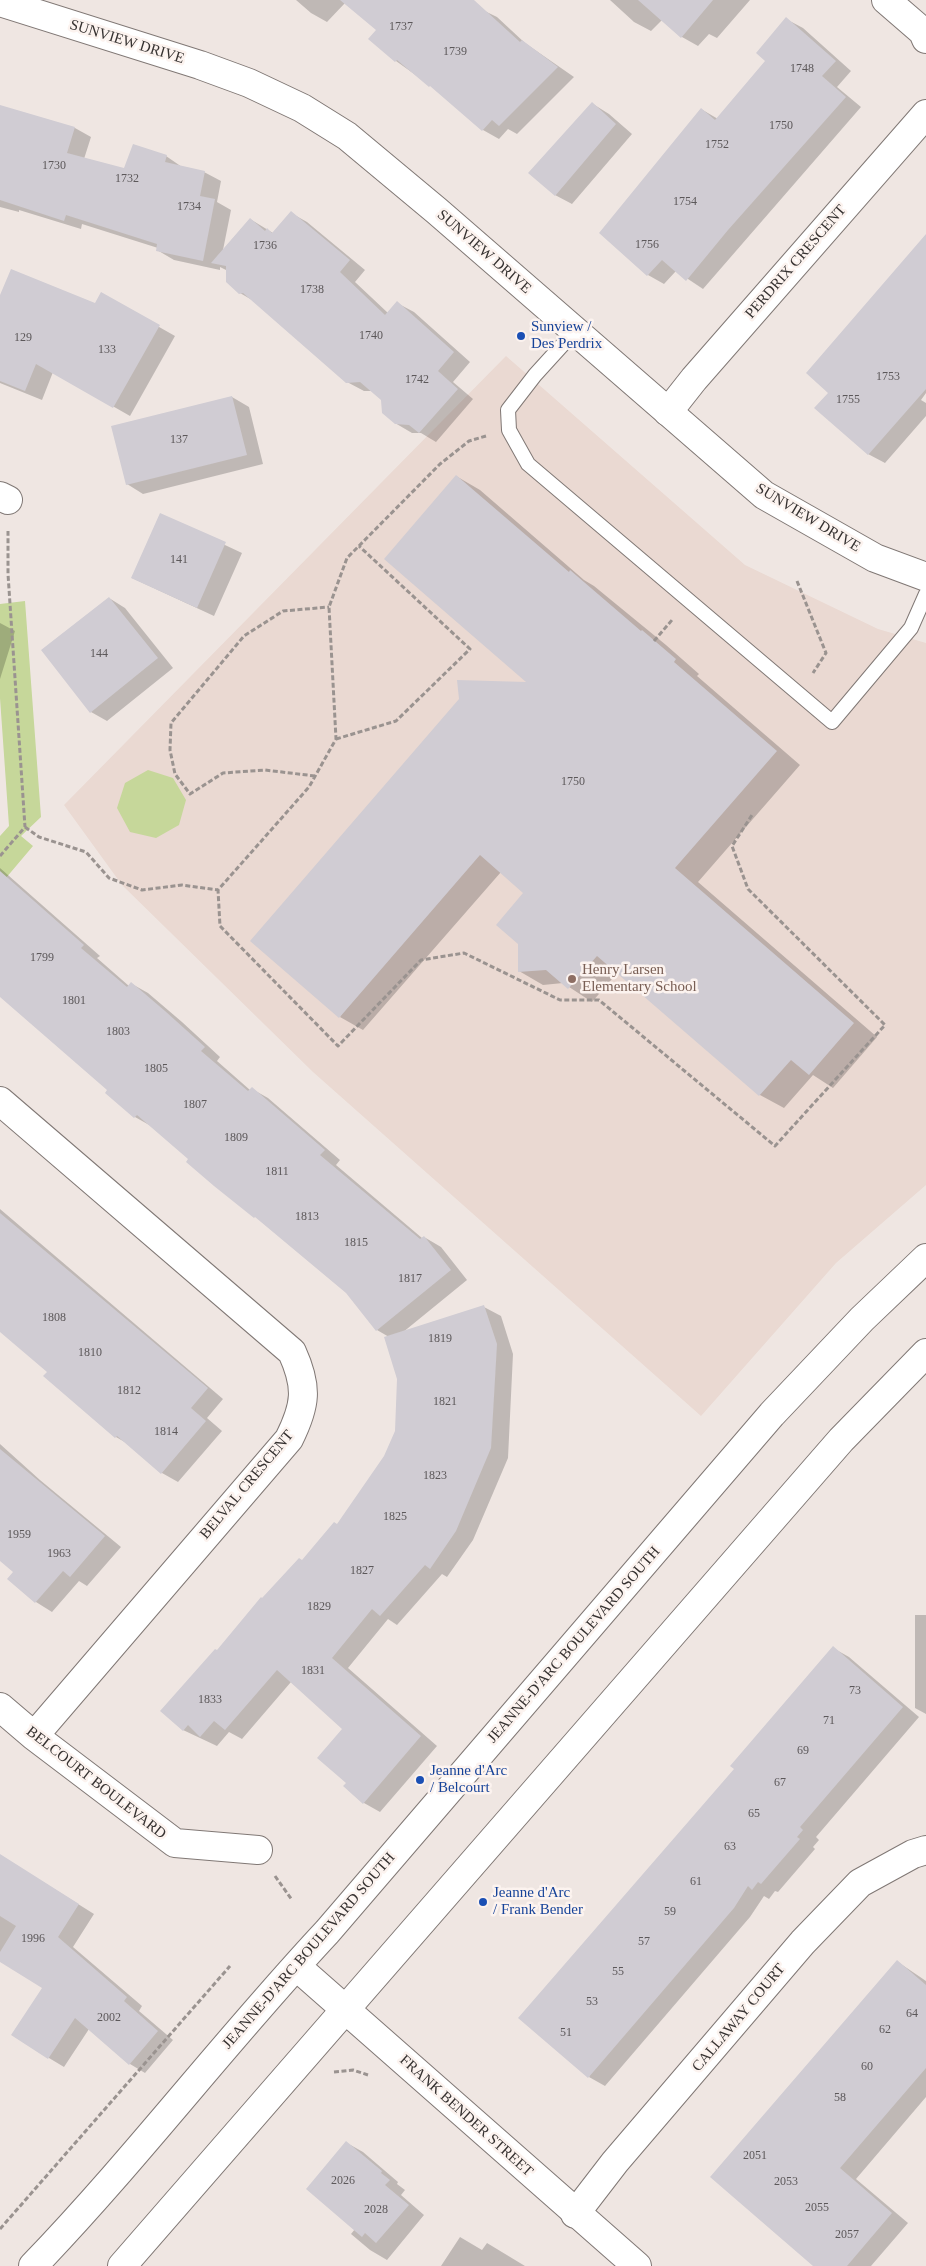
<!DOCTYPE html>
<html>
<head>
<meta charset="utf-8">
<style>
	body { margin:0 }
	canvas { display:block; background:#efe6e2 }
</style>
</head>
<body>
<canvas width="926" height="2266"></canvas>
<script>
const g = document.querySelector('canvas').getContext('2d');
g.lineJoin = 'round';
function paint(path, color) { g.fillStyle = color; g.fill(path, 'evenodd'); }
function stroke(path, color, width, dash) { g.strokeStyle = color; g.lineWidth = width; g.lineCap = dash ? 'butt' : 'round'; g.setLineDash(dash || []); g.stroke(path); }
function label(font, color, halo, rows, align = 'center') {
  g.font = font + ' "Times New Roman",serif'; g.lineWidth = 5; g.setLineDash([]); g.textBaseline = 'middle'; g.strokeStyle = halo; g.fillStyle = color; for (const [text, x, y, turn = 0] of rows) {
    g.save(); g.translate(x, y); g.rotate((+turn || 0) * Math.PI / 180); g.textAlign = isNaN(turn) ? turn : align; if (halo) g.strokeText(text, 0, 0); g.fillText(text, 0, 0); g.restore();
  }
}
const built = new Path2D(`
	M506,356l239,209 133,64 48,14v542l-90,78 -135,153 -388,-344 -191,-187 -58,-80z`);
const green = new Path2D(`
	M25,601l16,216 -20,19 12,10 -33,39v-49l9,-10 -9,-128v-94z
	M148,770l25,8 13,22 -7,25 -23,13 -26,-6 -13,-24 8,-25z`);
const shadow = new Path2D(`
	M296,0h166l35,17 28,26 49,34 -57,57 -9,-5 -9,10 -16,-9 -45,-39 -42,-30 -26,-22 7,-9 -32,-27 -18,19 -16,-9z
	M610,0h140l-33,38 -8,-4 -11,12 -16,-9 -20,-17 -11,11 -17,-9z
	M786,19l17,9 48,43 -14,16 24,20 -158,182 -27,-18 -12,13 -16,-9 53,-166 17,10 49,-59z
	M593,104l16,10 23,20 -60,70 -17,-9z
	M0,106l75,22 16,9 -7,22 41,10 41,-13 16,11 22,5 17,9 -4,21 14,8 -8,40 27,-31 23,14 18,-20 16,9 58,48 -10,12 33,31 9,-10 17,9 56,50 -17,20 20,17 -37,43 -15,-9h-9l-17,-10 -13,-24 -10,-8h-8l-17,-9 -95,-82 -12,-7 -12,-22 -8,-4v3l-46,-10 -17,-10 1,-2 -76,-24 -1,5 -62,-19v2l-19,-5z
	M926,235v158l-5,7 5,3v13l-41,47 -17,-9 -38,-62z
	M101,294l74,42 -45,80 -77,-44 -11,28 -42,-17v-85l95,7z
	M232,397l17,10 14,57 -120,30 -16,-10z
	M456,476l24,14 104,90 10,6 72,59 33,29 -2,2 103,89 -102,117 179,155 -44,51 -20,-13 -29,33 -24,-13 -142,-123 -26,30 -29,-19 -20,2 -24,-14 6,-78 -24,-21 -138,158 -23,-13 190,-333z
	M161,515l81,38 -28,63 -82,-38z
	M109,598l16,10 48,60 -66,53 -16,-9z
	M0,623l15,8 -15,48z
	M0,868l100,88 -3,2 32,28 3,-2 16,9 34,29 38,35 -3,4 33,29 2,-1 16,9 72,62 -4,5 86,73 2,-1 17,10 26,33 -65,53 82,-26 17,9 12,38 -5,104 -35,82 -26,37 -5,-3 -45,51 -9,-6 -40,49 89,78 -57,66 -16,-9 -16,-20 -4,-55 -53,-46 -49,57 -13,-7 -12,14 -34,-16 34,-79 46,-51 75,-75 47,-69 11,-25 2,-52 -9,-42 -12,-7 -31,-38 -82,-69 -49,-38 -25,-26 -39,-33 -16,-9 -26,-27 -109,-95z
	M0,1209l223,190 -16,19 15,13 -44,51 -16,-9 -32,-28 -14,-8 -71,-61 3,-4 -48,-48z
	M0,1444l40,36 81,67 -34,39 -8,-5 -27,31 -16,-10 -27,-24 5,-6 -14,-12z
	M915,1615h11v99l-11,-6z
	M833,1648l16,9 70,60 -103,120 3,3 -6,7 2,2 -37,43 -3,-1 -6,8 -5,-3 -14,21 -145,169 -16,-9 147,-308z
	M0,1855l94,59 -21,33 69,59 -3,5 34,29 -28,33 -15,-9 -41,-35 -25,38 -15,-9 -5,-70 -44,-27z
	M898,1962l28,19v116l-70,82 52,44 -37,43h-56l-103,-89z
	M347,2143l16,9 35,30 -1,2 8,6 -4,5 23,20 -37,45 -17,-10 -19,-16 4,-5z
	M460,2237l22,13 5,-7 38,23h-84z`);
const building = new Path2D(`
	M340,0h134l46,42 2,-2 36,27 -59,59 -7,-6 -10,11 -52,-45 -1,1 -32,-27 -2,2 -27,-23 8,-9z
	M638,0h75l-32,38z
	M786,17l50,44 -14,15 24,21 -118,133 -42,51 -24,-21 -15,16 -48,-43 102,-125 14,12 50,-59 -9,-8z
	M592,102l24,22 -61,72 -27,-23z
	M0,105l75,22 -8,26 57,15 9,-24 34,11 -2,7 40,9 -5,25 15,3 -12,62 -47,-10 1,-7 -91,-29 -2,6 -64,-21z
	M291,211l59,49 -10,12 45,43 12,-14 57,51 -16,19 20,18 -39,44 -10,-8 -14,-1 -13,-11 -1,-13 -21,-18 -14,1 -103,-90 -4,1 -13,-12v-16l-15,-3 39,-45 15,13 2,-3 5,5z
	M926,234v155l-58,66 -54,-47 14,-15 -22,-20z
	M11,269l84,34 6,-11 59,33 -47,83 -77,-44 -11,27 -25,-10v-86z
	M232,396l15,59 -121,30 -15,-59z
	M456,475l113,97 1,-2 71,61 1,-1 34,29 -2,3 103,89 -102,117 179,155 -45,52 -18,-15 -32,36 -162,-140 -29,33 -22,-19 -28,2v-28l-22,-19 27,-32 -43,-38 -141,163 -89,-77 209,-242 -2,-19 69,2 -142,-123z
	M160,513l66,29 -29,66 -66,-30z
	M109,597l49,61 -68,55 -49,-63z
	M0,871l84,74 -3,3 46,39 4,-5 34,29 40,36 -4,4 47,40 4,-4 73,63 -5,5 100,84 4,-3 27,34 -75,61 -30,-38 -91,-76 -1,1 -40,-32 -28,-24 2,-3 -51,-44 -3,3 -29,-25 2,-3 -107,-93z
	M0,1213l208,175 -17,20 15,13 -45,53 -44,-38 -2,2 -72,-62 4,-4 -47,-40z
	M484,1305l13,39 -6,104 -35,83 -26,38 -5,-4 -45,51 -8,-7 -40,49 89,78 -58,68 -20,-18 3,-3 -29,-25 25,-29 -65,-59 -52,60 -11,-9 -14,16 -12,-12 -5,6 -23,-20 55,-62 2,1 44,-53 1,1 37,-40 3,2 32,-38 3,2 47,-68 11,-25 2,-52 -13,-42z
	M0,1449l105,87 -35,41 -7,-6 -28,32 -28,-24 6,-7 -13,-11z
	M833,1646l70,61 -103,120 3,3 -6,7 3,2 -20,23 -19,22 -3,-2 -6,8 -4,-4 -14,22 -146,170 -70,-60 216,-249 -4,-3z
	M0,1854l79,50 -21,33 69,60 -3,4 34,30 -29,34 -54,-47 -27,41 -37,-24 31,-47 -42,-26v-10l16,-26 -16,-10z
	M897,1960l29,25v83l-86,100 52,45 -45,53h-34l-103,-89z
	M346,2141l36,30 -1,2 9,7 -5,5 24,20 -33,38 -11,-10 -3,4 -56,-48z`);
const path = new Path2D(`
	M486,436l-17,5 -29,23 -93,94 -18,49 7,132 -27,48 -91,103 2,36 118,120 83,-86 43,-7 96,47h39l176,146 110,-121 -137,-136 -16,-43 20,-31
	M797,581l29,72 -13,20
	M654,641l18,-21
	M336,739l60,-18 74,-72 -111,-103
	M315,776l-50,-6 -42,3 -33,21 -15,-20 -5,-24 1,-27 73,-87 39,-25 46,-4
	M25,827l14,10 47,15 23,26 33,12 40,-5 36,5
	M0,856l25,-29 -17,-253v-43
	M275,1876l17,24
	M334,2072l19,-2 15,5
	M0,2229l230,-263`);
const lane = new Path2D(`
	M575,331l-40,44 -27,35 1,20 19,34 304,258 79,-94 15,-34`);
const street = new Path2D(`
	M886,0l37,32 3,7
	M668,412l26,-33 232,-265
	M0,496l8,4
	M0,1101l292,251c16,35 14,53 -3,87l-255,297
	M0,1707l34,29 141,107 83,7
	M575,2214l40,-52 188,-220 57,-59 53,-29 13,-4`);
const secondary = new Path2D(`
	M0,2l200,63 49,18 53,25 45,28 90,75 327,284 111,63 51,19
	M296,1966l341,300
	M33,2266c103,-107 193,-226 294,-334l445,-518 90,-95 64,-61
	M122,2266l719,-826 85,-87`);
const markers = [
	[521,336,5,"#1a4fb4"],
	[572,979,5,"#8d6e63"],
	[420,1780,5,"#1a4fb4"],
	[483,1902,5,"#1a4fb4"]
];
const numberNames = [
	["1737",401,27],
	["1739",455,52],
	["1748",802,69],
	["1750",781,126],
	["1752",717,145],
	["1730",54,166],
	["1732",127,179],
	["1754",685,202],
	["1734",189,207],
	["1756",647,245],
	["1736",265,246],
	["1738",312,290],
	["1740",371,336],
	["129",23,338],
	["133",107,350],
	["1753",888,377],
	["1742",417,380],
	["1755",848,400],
	["137",179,440],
	["141",179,560],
	["144",99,654],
	["1750",573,782],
	["1799",42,958],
	["1801",74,1001],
	["1803",118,1032],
	["1805",156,1069],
	["1807",195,1105],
	["1809",236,1138],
	["1811",277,1172],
	["1813",307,1217],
	["1815",356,1243],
	["1817",410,1279],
	["1808",54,1318],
	["1819",440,1339],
	["1810",90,1353],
	["1812",129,1391],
	["1821",445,1402],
	["1814",166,1432],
	["1823",435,1476],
	["1825",395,1517],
	["1959",19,1535],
	["1963",59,1554],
	["1827",362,1571],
	["1829",319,1607],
	["1831",313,1671],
	["73",855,1691],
	["1833",210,1700],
	["71",829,1721],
	["69",803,1751],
	["67",780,1783],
	["65",754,1814],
	["63",730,1847],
	["61",696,1882],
	["59",670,1912],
	["1996",33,1939],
	["57",644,1942],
	["55",618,1972],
	["53",592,2002],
	["64",912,2014],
	["2002",109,2018],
	["62",885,2030],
	["51",566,2033],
	["60",867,2067],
	["58",840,2098],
	["2051",755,2156],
	["2026",343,2181],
	["2053",786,2182],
	["2055",817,2208],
	["2028",376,2210],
	["2057",847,2235]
];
const streetNames = [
	["SUNVIEW DRIVE",127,42,17],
	["SUNVIEW DRIVE",484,252,41],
	["PERDRIX CRESCENT",796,262,-49],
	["SUNVIEW DRIVE",808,518,31],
	["BELVAL CRESCENT",247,1485,-50],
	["JEANNE-D'ARC BOULEVARD SOUTH",574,1645,-49],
	["BELCOURT BOULEVARD",96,1783,38],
	["JEANNE-D'ARC BOULEVARD SOUTH",309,1951,-49],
	["CALLAWAY COURT",739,2018,-50],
	["FRANK BENDER STREET",466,2116,42]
];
const transitNames = [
	["Sunview /",531,327],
	["Des Perdrix",531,344],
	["Jeanne d'Arc",430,1771],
	["/ Belcourt",430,1788],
	["Jeanne d'Arc",493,1893],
	["/ Frank Bender",493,1910]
];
const educationNames = [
	["Henry Larsen",582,970],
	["Elementary School",582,987]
];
paint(built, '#ead9d2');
paint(green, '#c6d79a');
paint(shadow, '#0003');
paint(building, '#d0ccd3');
stroke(lane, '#807875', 16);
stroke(street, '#807875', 30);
stroke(secondary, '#807875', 30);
stroke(path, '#9a9390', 3, [5, 2.5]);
stroke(lane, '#fff', 14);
stroke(street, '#fff', 28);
stroke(secondary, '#fff', 28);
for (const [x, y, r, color] of markers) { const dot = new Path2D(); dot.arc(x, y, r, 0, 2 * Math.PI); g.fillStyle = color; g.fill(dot); stroke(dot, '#fcf3ef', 2); }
label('12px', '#5c585a', null, numberNames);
label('15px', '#363231', '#fcf3ef', streetNames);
label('15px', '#164399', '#fcf3ef', transitNames, 'left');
label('15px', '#785e54', '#fcf3ef', educationNames, 'left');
</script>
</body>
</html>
